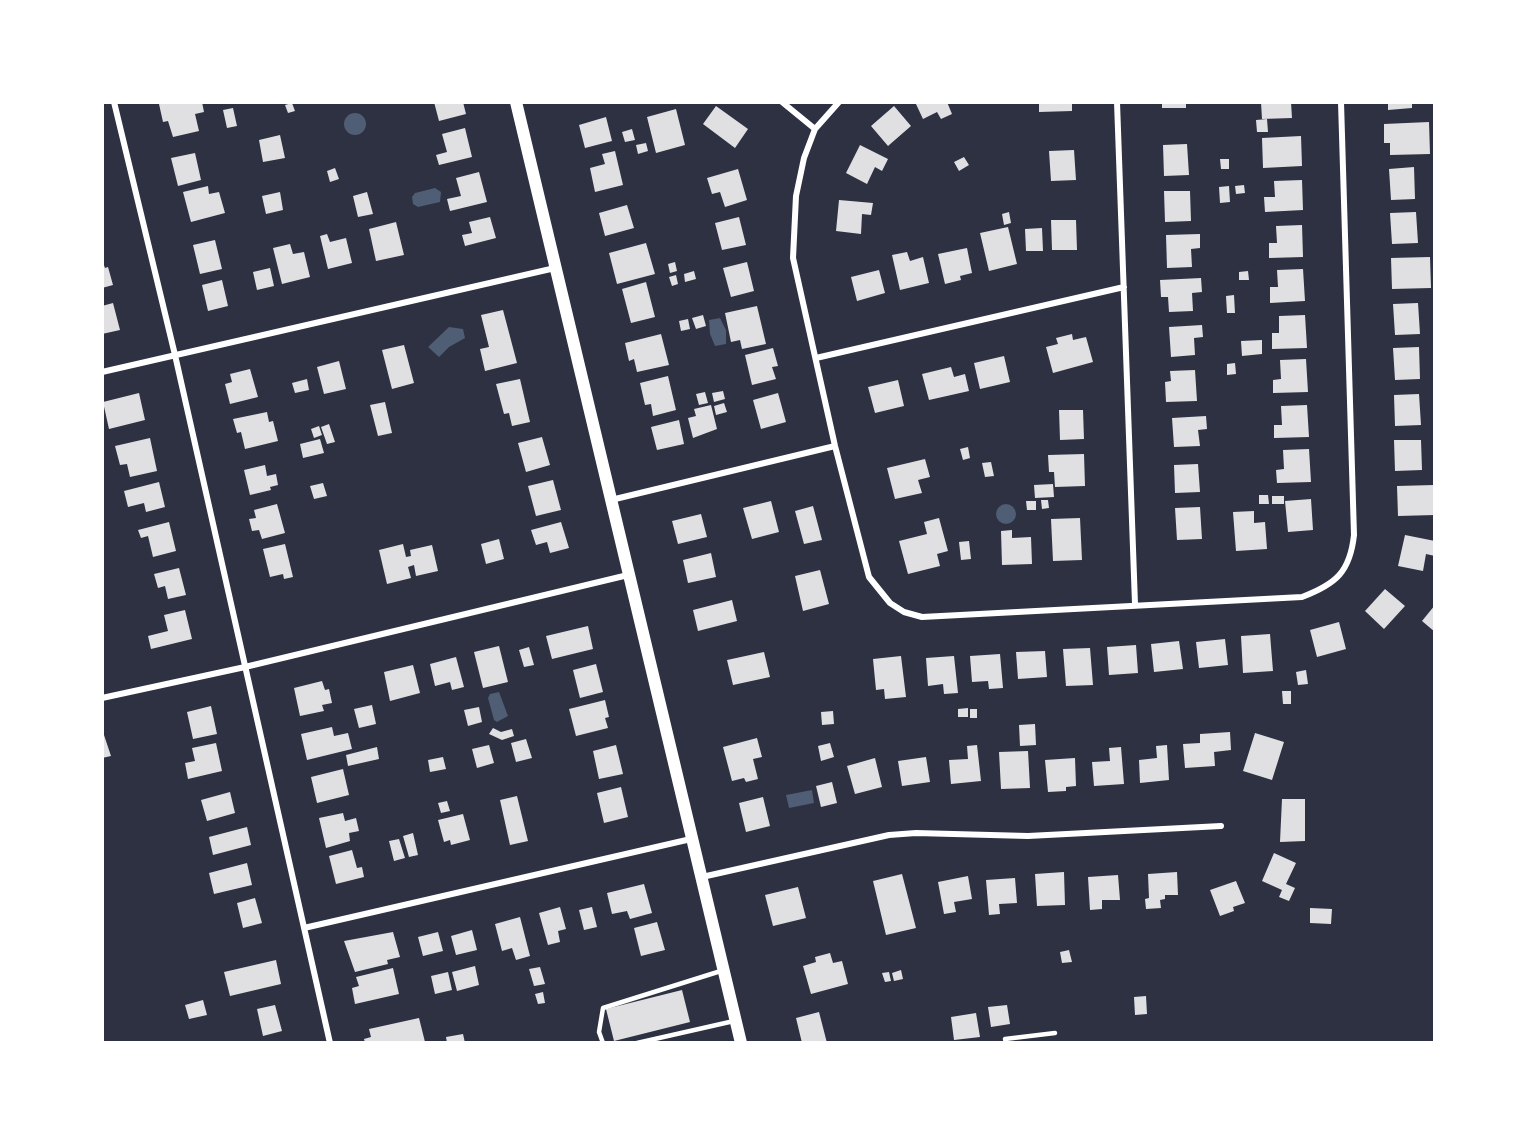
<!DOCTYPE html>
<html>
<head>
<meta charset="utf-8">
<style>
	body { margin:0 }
	#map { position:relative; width:1537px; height:1145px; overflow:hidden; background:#2d3142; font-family:"Varela Round",sans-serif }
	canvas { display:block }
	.frame { position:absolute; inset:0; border:104px solid #fff; pointer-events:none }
</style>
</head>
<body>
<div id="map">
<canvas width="1537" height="1145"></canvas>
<div class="frame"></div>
</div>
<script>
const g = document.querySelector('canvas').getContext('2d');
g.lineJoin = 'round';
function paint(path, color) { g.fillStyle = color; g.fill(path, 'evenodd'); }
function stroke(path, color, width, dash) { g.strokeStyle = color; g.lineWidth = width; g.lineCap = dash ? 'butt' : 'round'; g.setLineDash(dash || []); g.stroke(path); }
const water = new Path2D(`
	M344 124a11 11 0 1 1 22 0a11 11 0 1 1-22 0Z
	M435,188l6,4 -1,10 -22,5 -5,-3 -1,-7 3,-4z
	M720,318l6,12v14l-11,2 -5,-12 -1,-14z
	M449,327l14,2 2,9 -16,9 -10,10 -11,-10z
	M996 514a10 10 0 1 1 20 0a10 10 0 1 1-20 0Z
	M499,692l9,24 -11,6 -3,-2 -6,-22 2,-4z
	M812,790l2,13 -25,5 -3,-13z`);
const building = new Path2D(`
	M168,102h34l2,10 -9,2 4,17 -26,6 -5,-16 -5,1 -4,-18z
	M434,102h29l3,12 -27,7z
	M915,102h32l5,12 -11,5 -4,-7 -14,7z
	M1039,102h33v9l-33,1z
	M1162,102h24v6h-24z
	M1261,102h30l1,16 -30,1z
	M1388,102h24v6l-24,2z
	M292,103l3,8 -7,2 -3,-8z
	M716,106l32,23 -13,19 -32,-24z
	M894,106l17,20 -23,20 -17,-20z
	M233,108l4,18 -10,2 -4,-18z
	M676,109l9,36 -29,8 -9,-36z
	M606,117l6,24 -27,7 -6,-23z
	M1267,119l1,13h-11l-1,-12z
	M1429,122l1,32 -40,1v-12h-6v-19z
	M465,128l7,29 -33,8 -3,-10 11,-3 -5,-18z
	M632,129l3,11 -10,2 -3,-10z
	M280,135l5,23 -22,4 -4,-22z
	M1301,136l1,30 -39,2 -1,-30z
	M646,143l2,8 -10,3 -2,-9z
	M1187,144l2,31 -25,1 -1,-31z
	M860,145l28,14 -6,12 -7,-4 -8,17 -21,-11z
	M1074,150l2,30 -25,1 -2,-30z
	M615,151l8,34 -28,7 -5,-24 15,-4 -3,-10z
	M195,153l6,27 -23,6 -7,-28z
	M964,157l5,8 -10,6 -5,-9z
	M1220,159h9v10h-8z
	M1414,167l1,32 -24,1 -2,-31z
	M335,168l4,11 -9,3 -3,-11z
	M738,169l9,31 -22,7 -5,-15 -8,2 -5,-16z
	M479,172l8,30 -37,9 -3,-12 14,-3 -5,-18z
	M1302,180l1,30 -38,2 -1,-15h11l-1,-16z
	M1244,185l1,8 -9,1 -1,-8z
	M208,186l1,8 10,-2 6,21 -34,9 -8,-30z
	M1229,186l1,16 -10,1 -1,-16z
	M1164,191h26l1,30 -26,1z
	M280,192l3,18 -17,4 -4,-18z
	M367,192l6,22 -15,3 -5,-21z
	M839,200l34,3 -2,12 -9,-1 -1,20 -25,-3z
	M627,205l7,23 -29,8 -6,-23z
	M1009,212l2,11 -7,2 -2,-11z
	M1416,212l2,31 -26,1 -2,-31z
	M490,217l6,21 -31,8 -3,-11 10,-2 -3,-11z
	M739,217l7,28 -24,5 -7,-27z
	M1051,220h25l1,30h-25z
	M396,222l8,33 -28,6 -7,-32z
	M1302,225l1,32 -34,1v-15h8l-1,-17z
	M1008,227l9,37 -28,7 -9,-38z
	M1042,228l1,23h-17l-1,-22z
	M327,234l3,8 16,-4 6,25 -24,6 -8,-33z
	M1200,234v14l-9,1 1,18 -25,1 -1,-33z
	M215,240l7,29 -22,5 -7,-29z
	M646,243l9,31 -38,10 -8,-31z
	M290,244l3,10 11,-2 6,25 -28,7 -9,-36z
	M967,248l5,25 -12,3 1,4 -16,4 -7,-30z
	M907,252l3,9 13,-4 6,26 -29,7 -8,-35z
	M1430,257l1,31 -39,1 -1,-31z
	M102,260l3,8 3,-1 5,18 -11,3z
	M675,262l2,9 -7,2 -2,-9z
	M747,262l7,29 -23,6 -8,-29z
	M270,268l4,18 -17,4 -4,-18z
	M1303,269l2,32 -35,2v-16h8l-1,-17z
	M879,270l6,23 -28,8 -6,-24z
	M694,271l2,8 -11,3 -1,-8z
	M1248,271l1,9h-10v-8z
	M676,275l2,9 -6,2 -3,-9z
	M1201,278l1,14 -10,1 1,18 -24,1 -1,-15h-7l-1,-17z
	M222,280l6,26 -20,5 -6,-26z
	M646,282l9,35 -24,6 -9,-34z
	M1234,295l1,18h-8l-1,-17z
	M113,303l7,27 -18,4v-28z
	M1418,303l2,31 -25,1 -2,-31z
	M757,306l9,38 -24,5 -2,-9 -9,2 -6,-29z
	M503,310l14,53 -32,8 -5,-22 9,-2 -8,-32z
	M703,315l3,11 -10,3 -4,-11z
	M1305,315l2,33 -35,1v-16h7v-17z
	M688,319l2,10 -9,2 -2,-10z
	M1202,325l1,12 -9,1 1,17 -24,2 -2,-30z
	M661,334l8,31 -32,7 -3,-13 -5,2 -4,-18z
	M1072,334l1,6 13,-3 7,25 -40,11 -7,-26 12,-3 -2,-6z
	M1262,340v14l-20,2 -1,-15z
	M404,345l10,38 -22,6 -10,-39z
	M1419,347l1,32 -25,1 -2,-32z
	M773,348l5,18 -6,1 4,12 -24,6 -7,-30z
	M1004,356l6,26 -30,7 -6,-26z
	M1306,359l2,33 -35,1v-13l8,-1 -1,-19z
	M339,361l7,28 -22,5 -7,-27z
	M1235,363l1,11 -9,1v-11z
	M951,367l3,10 11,-3 4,17 -40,9 -7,-26z
	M250,369l8,28 -28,7 -5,-20 7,-2 -2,-8z
	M1195,370l2,31 -31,1 -1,-20 6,-1 -1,-10z
	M668,376l8,34 -23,6 -2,-12 -6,1 -5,-22z
	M307,379l2,11 -14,3 -3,-10z
	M520,379l10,43 -18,4 -3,-13 -5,1 -8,-30z
	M898,380l6,26 -29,7 -7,-26z
	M723,391l2,8 -11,3 -2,-9z
	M705,392l3,11 -9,2 -3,-11z
	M139,393l6,27 -36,9 -6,-27z
	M778,393l8,29 -25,7 -8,-29z
	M1419,394l2,31 -26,1 -1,-31z
	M385,402l7,31 -14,3 -8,-31z
	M724,403l3,9 -11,3 -2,-9z
	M711,405l6,24 -24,9 -5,-20 8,-2 -2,-7z
	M1307,405l2,32 -35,1v-13h8l-1,-19z
	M1059,410h24l1,29 -24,1z
	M267,412l2,10 4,-1 5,20 -33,8 -4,-17 -4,1 -4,-14z
	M1206,416l1,13 -9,1 2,16 -26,1 -2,-29z
	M679,420l5,24 -27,6 -6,-23z
	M329,424l6,18 -8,2 -6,-17z
	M319,426l3,9 -8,3 -3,-9z
	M542,437l8,28 -24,7 -8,-29z
	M150,438l7,33 -27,6 -3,-13 -7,1 -5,-19z
	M320,439l4,14 -21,5 -3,-14z
	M1394,440h27l1,30 -27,1z
	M968,447l2,11 -7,2 -3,-11z
	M1309,449l2,33 -34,1 -1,-13 8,-1 -1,-19z
	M1084,454l1,32 -30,1 -1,-15h-5l-1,-17z
	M925,459l5,18 -12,3 4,13 -27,6 -8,-31z
	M991,462l3,14 -9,1 -3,-14z
	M1198,464l2,28 -25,1 -1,-28z
	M265,465l2,11 9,-2 2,11 -8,2 1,3 -21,5 -6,-25z
	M553,480l8,30 -25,6 -8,-30z
	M159,482l6,25 -19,5 -2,-9 -16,4 -4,-16z
	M323,483l4,13 -13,3 -4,-13z
	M1053,484l1,13 -19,1 -1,-13z
	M1434,485l1,30 -37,1 -1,-30z
	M1259,495h9l1,9h-10z
	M1272,496h12v8h-12z
	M1311,499l2,31 -25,2 -3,-31z
	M1041,500h7l1,8 -7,1z
	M771,501l8,31 -27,7 -9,-31z
	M1026,501h10v9h-9z
	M277,504l8,29 -23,6 -3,-9 -7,1 -3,-12 7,-1 -2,-8z
	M813,506l9,34 -18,4 -9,-33z
	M1200,507l2,32 -25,1 -2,-32z
	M1254,511v12l11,-1 2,27 -31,2 -3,-39z
	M701,514l6,23 -29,7 -6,-23z
	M939,518l9,33 -11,3 3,12 -32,8 -9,-33 28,-7 -3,-12z
	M1080,518l2,42 -29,1 -2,-42z
	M169,522l7,29 -23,6 -5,-21 -7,2 -3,-8z
	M561,522l8,26 -19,5 -3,-11 -11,3 -5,-15z
	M1012,530v8l19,-1 1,27 -30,1 -1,-34z
	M1405,535l30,6v15l-9,-2 -3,17 -25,-5z
	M499,539l5,20 -18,5 -5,-20z
	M969,541l2,18 -10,1 -2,-18z
	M285,544l8,33 -9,2 -1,-5 -13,3 -7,-28z
	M403,544l3,13 5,-1 -1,-6 22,-5 6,26 -22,5 -2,-11 -6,2 3,11 -24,6 -8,-34z
	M711,553l5,24 -28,6 -5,-23z
	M179,568l7,27 -18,4 -3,-13 -7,2 -4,-14z
	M820,570l9,34 -26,7 -8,-35z
	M1385,589l20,17 -21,23 -19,-18z
	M732,600l5,21 -39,10 -5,-21z
	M1435,605v27l-13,-11z
	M185,610l7,29 -41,10 -3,-13 20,-5 -4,-16z
	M1339,622l7,27 -29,8 -7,-27z
	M588,626l5,23 -41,10 -6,-23z
	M1270,634l3,37 -30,2 -2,-37z
	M1225,639l3,26 -29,3 -3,-26z
	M1179,641l4,28 -29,3 -3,-28z
	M1136,645l2,28 -29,2 -2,-28z
	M499,646l9,36 -25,6 -9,-36z
	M529,647l5,18 -10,2 -5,-17z
	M1090,648l3,37 -27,1 -3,-37z
	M1045,651l2,26 -29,2 -2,-27z
	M764,652l6,25 -37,8 -6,-25z
	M1000,654l3,34 -14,1 -1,-8 -16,1 -2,-26z
	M901,656l5,41 -21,2 -1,-10 -8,1 -3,-31z
	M954,656l4,37 -14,1 -1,-10 -15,2 -2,-28z
	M456,657l8,30 -12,3 -2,-8 -15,4 -5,-22z
	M596,664l7,28 -23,6 -7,-28z
	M413,665l7,28 -30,8 -6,-29z
	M1306,670l2,14 -10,1 -2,-13z
	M322,681l3,9 4,-1 3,14 -10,2 2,6 -24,5 -6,-28z
	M1282,691h9v13h-8z
	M605,700l4,17 -4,1 3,10 -32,8 -7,-27z
	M372,705l4,19 -17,4 -5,-19z
	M211,706l6,28 -24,5 -6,-27z
	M479,707l3,15 -14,4 -4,-16z
	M968,708v9h-10v-8z
	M970,709h7v9h-7z
	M833,711l1,13 -12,1 -1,-13z
	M1035,724l1,21 -16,1 -1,-21z
	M332,727l2,9 14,-3 4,16 -45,11 -6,-26z
	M493,728l8,4 11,-3 2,7 -12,4 -13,-6z
	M102,729l9,27 -9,2z
	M1230,732l1,18 -17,2 1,14 -30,2 -2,-24 17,-1v-9z
	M1255,733l29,9 -12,38 -29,-9z
	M757,738l5,19 -9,2 5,20 -12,3 -2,-4 -12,3 -9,-34z
	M526,739l6,19 -16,4 -5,-19z
	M216,743l6,28 -34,8 -3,-16 10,-2 -3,-13z
	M830,743l4,14 -13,4 -3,-15z
	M489,745l5,18 -17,5 -5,-19z
	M616,745l7,29 -24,5 -6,-28z
	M977,745l4,36 -30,3 -2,-24 19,-1 -1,-13z
	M1167,745l2,35 -29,3 -1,-23 18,-2 -1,-12z
	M377,747l2,12 -31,7 -2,-11z
	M1121,747l3,37 -30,2 -2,-24 18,-1 -1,-13z
	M1028,751l2,37 -29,1 -2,-37z
	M443,757l3,12 -16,3 -2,-12z
	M926,757l4,25 -28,4 -4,-25z
	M875,758l7,29 -27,7 -8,-28z
	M1075,758l1,28 -10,1v4l-18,1 -3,-32z
	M343,769l6,26 -32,8 -6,-26z
	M832,782l5,21 -16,4 -5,-21z
	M621,787l7,30 -24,6 -7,-30z
	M230,792l5,21 -28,8 -6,-21z
	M517,796l11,45 -18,4 -10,-45z
	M763,797l7,29 -24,6 -7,-29z
	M1282,799h23v42l-25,1z
	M447,801l3,10 -9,2 -3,-10z
	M343,813l2,8 11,-3 3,13 -10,2 1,8 -24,7 -7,-30z
	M463,814l7,26 -19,5 -1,-5 -6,2 -6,-22z
	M247,827l4,18 -38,10 -4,-18z
	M413,833l5,22 -9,2 -6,-21z
	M399,839l6,19 -11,3 -5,-20z
	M352,850l5,18 5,-1 2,10 -28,7 -7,-28z
	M1274,853l22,10 -10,21 9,4 -6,13 -10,-4 3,-7 -20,-9z
	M247,863l5,22 -38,9 -5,-21z
	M1064,872l1,33 -28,1 -2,-32z
	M1177,872l1,23h-13v4l-5,1 1,8 -15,1 -1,-10 4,-1 -1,-24z
	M902,874l14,54 -30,7 -13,-54z
	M1118,875l2,25h-18v9l-12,1 -2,-33z
	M968,876l4,23 -18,3 2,10 -12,2 -6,-32z
	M1015,878l2,25 -18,1 1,10 -11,1 -3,-35z
	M1236,881l9,22 -12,4 1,4 -14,5 -10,-26z
	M644,884l8,29 -22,6 -3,-8 -15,3 -5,-21z
	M798,887l8,31 -33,8 -8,-31z
	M255,898l7,25 -19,5 -6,-25z
	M560,907l6,22 -8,2 2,11 -12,3 -9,-32z
	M592,907l5,20 -13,3 -5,-20z
	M1310,908l22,1 -1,15 -21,-1z
	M520,917l10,39 -14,4 -4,-12 -10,3 -7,-27z
	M657,922l8,28 -24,6 -7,-28z
	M472,930l5,20 -21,5 -5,-19z
	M393,932l7,25 -13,3 1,4 -33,8 -11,-31z
	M438,932l5,19 -20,5 -5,-19z
	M1069,950l3,12 -10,1 -2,-11z
	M830,953l3,10 9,-2 6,23 -37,10 -8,-28 13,-4 -1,-5z
	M276,960l5,24 -51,12 -6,-24z
	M475,966l4,19 -22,6 -5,-19z
	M540,967l5,17 -11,2 -5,-17z
	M393,968l6,26 -44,10 -3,-16 7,-2 -3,-9z
	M901,970l2,9 -9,2 -2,-8z
	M448,972l4,18 -17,4 -4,-18z
	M889,972l2,9 -6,1 -3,-9z
	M682,990l8,32 -76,19 -8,-32z
	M543,992l2,11 -7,1 -3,-10z
	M1146,996l1,18 -12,1 -1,-18z
	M203,1000l4,15 -18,4 -4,-14z
	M275,1005l7,26 -19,5 -6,-27z
	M1007,1005l3,19 -19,3 -3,-20z
	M819,1012l8,31h-25l-6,-25z
	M976,1013l4,24 -26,3 -3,-23z
	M419,1018l6,24 -60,1 -1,-4 7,-2 -2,-8z
	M463,1034l2,9h-18l-1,-6z`);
const service = new Path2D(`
	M603,1043l-4,-11 4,-24 121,-38
	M637,1043l97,-22
	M1006,1043l-1,-4 50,-6`);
const minor = new Path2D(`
	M114,102l61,253 155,688
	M782,102l33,27
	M839,102l-24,27 -11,29 -8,38 -3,62 42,188 34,131 21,26 14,9 18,5 380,-20c34,-13 48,-25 52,-62l-13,-433
	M1117,102l18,502
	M816,358l308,-71
	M102,372l453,-104
	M611,500l224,-54
	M102,698l143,-31 383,-92
	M702,877l187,-42 27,-2 112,3 193,-10
	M304,928l387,-89`);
const secondary = new Path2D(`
	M516,102l225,941`);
paint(water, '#4f5d75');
paint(building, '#e0e0e3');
stroke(service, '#fff', 4.5);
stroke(minor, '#fff', 6);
stroke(secondary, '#fff', 12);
</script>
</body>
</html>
